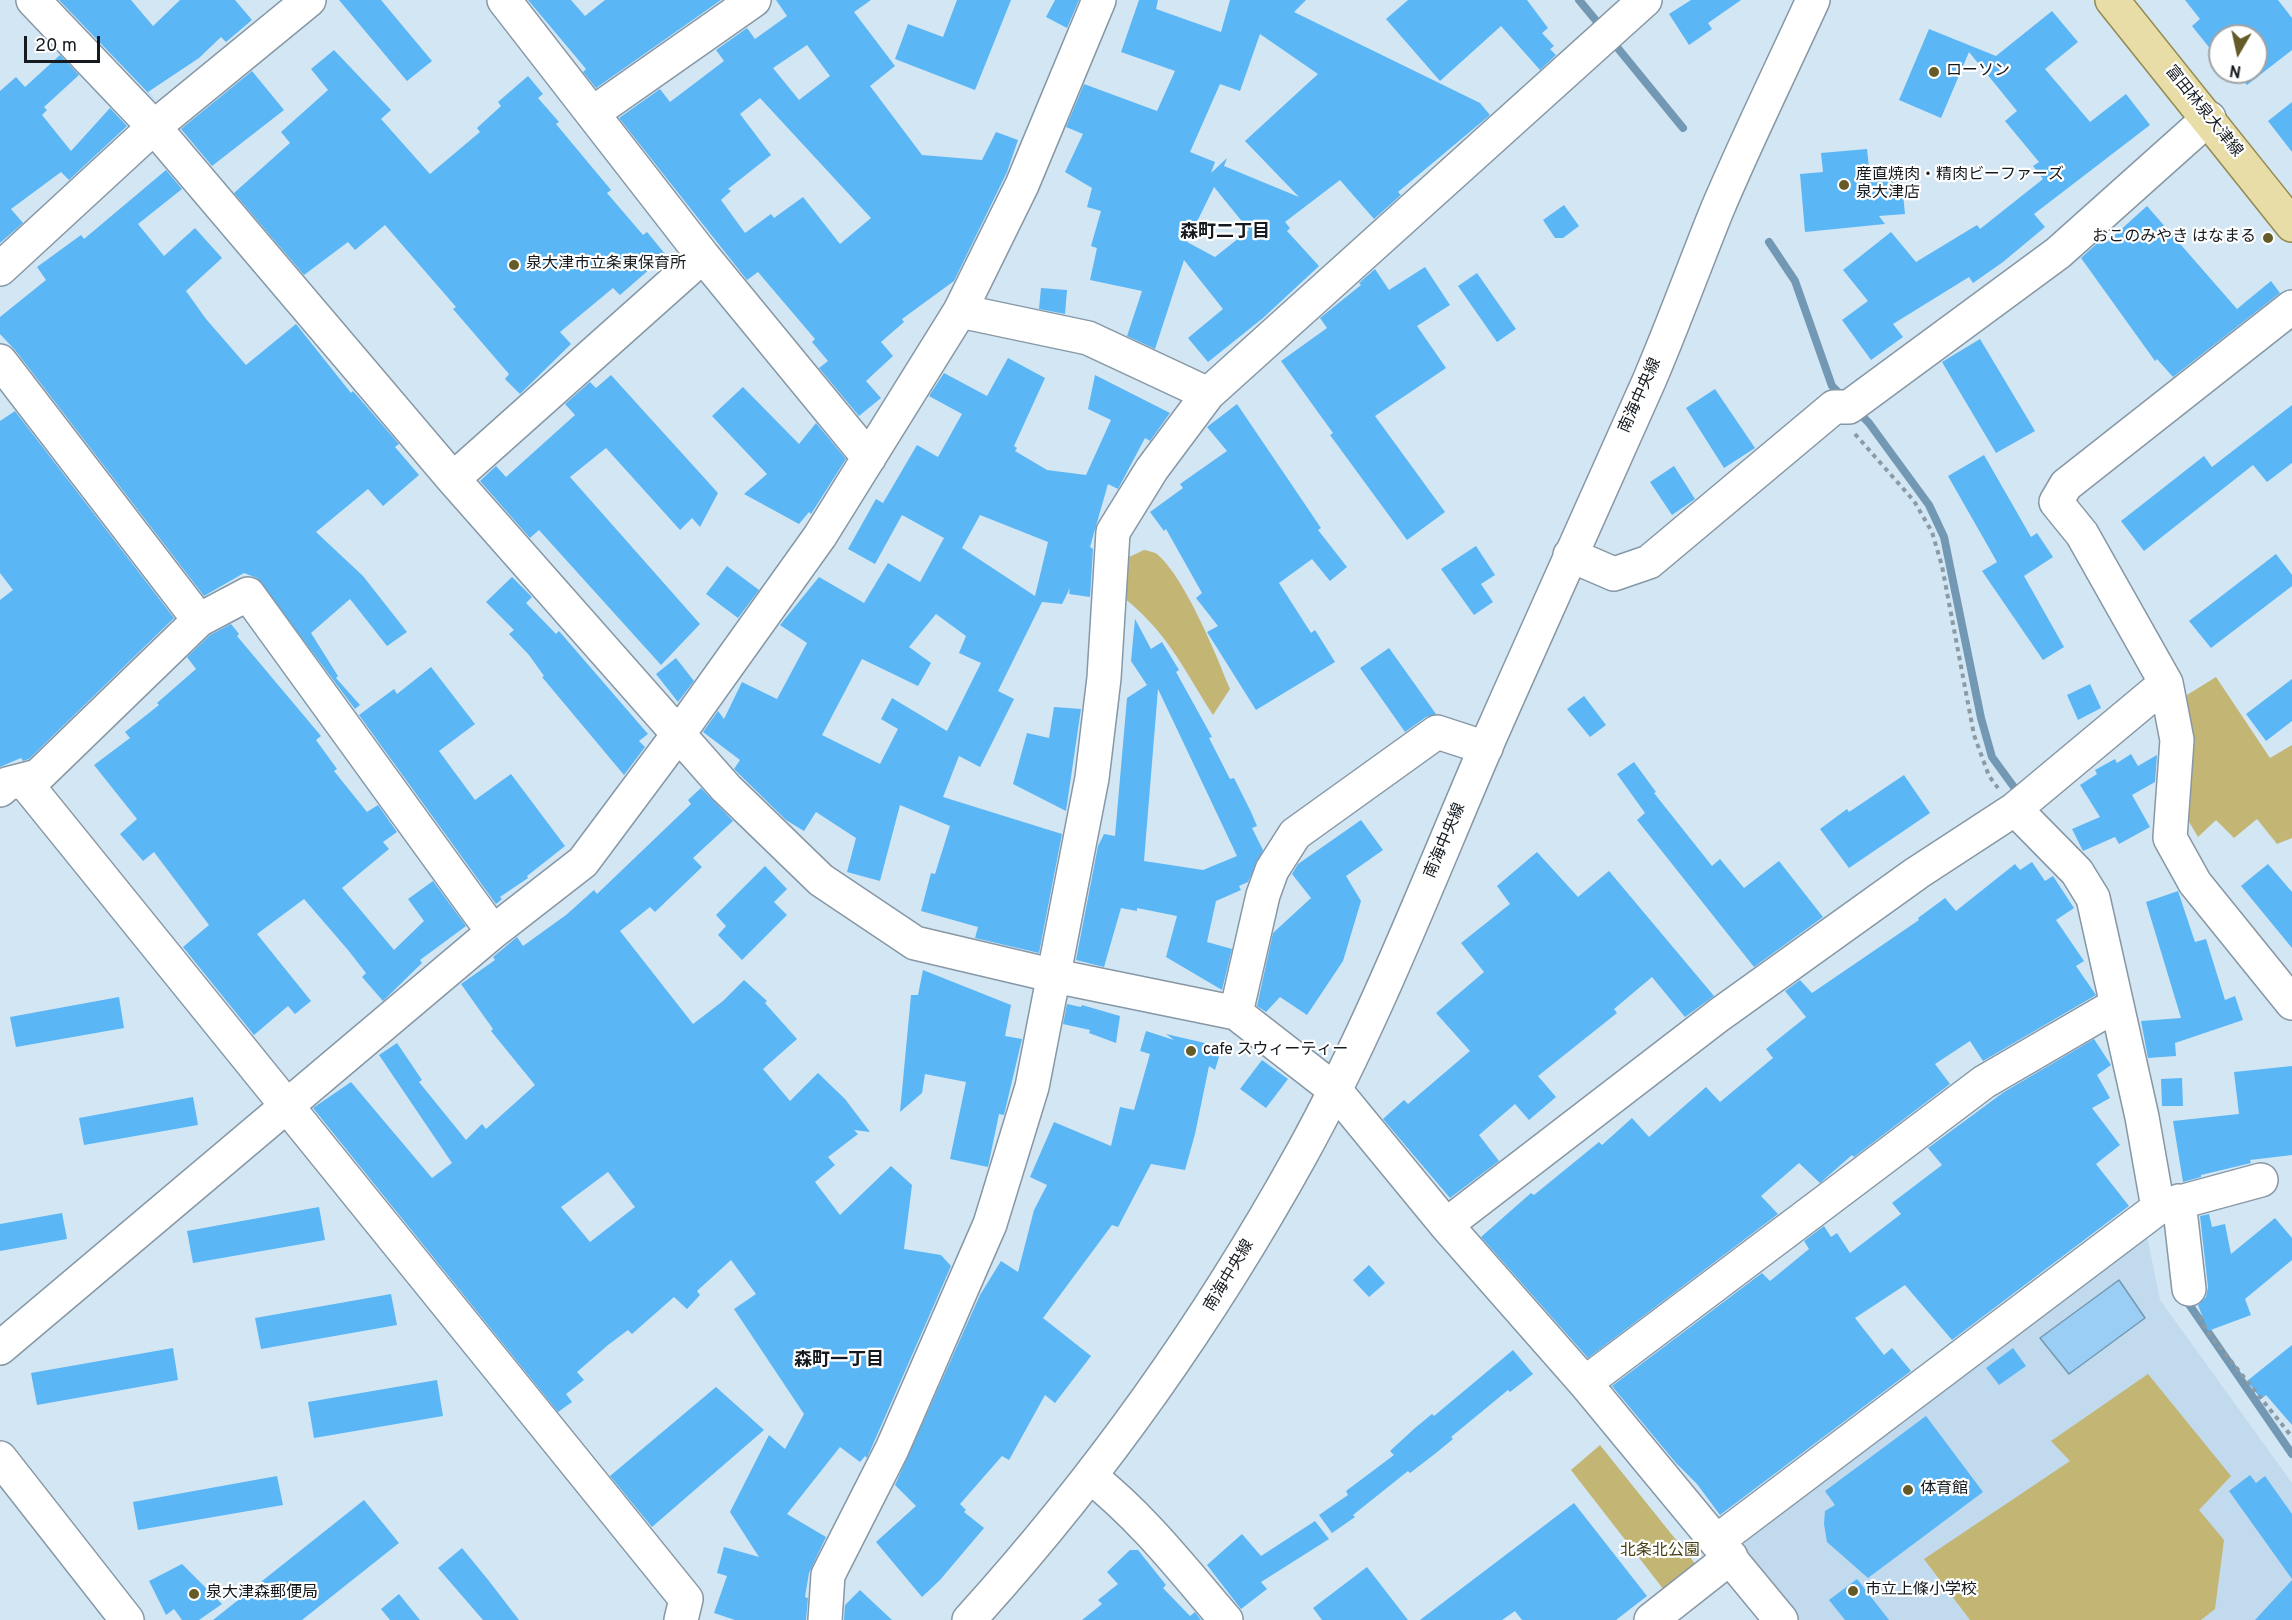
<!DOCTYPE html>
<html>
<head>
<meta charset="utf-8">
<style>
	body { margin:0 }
	#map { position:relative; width:2292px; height:1620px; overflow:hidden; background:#d3e6f4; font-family:Overpass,sans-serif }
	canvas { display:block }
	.north { position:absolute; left:2208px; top:24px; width:60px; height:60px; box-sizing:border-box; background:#fff; border:2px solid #a1a3a5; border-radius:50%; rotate:189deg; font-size:16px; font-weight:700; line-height:24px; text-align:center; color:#141a1f }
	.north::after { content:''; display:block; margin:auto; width:21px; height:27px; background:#655b28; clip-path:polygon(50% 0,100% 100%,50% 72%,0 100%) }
	.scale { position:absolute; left:24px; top:36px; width:76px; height:27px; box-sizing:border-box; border:3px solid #141a1f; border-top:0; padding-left:8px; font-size:18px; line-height:21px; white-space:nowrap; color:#141a1f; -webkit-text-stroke:4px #fff; paint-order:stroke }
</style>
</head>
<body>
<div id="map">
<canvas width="2292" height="1620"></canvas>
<div class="north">N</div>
<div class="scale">20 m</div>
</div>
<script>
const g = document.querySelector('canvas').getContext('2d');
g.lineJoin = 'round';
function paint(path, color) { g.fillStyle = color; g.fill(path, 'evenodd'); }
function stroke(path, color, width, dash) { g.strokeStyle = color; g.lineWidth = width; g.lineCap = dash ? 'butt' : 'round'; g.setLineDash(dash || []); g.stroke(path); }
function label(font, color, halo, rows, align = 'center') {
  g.font = font + ' Overpass,"Noto Sans JP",sans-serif'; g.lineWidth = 4.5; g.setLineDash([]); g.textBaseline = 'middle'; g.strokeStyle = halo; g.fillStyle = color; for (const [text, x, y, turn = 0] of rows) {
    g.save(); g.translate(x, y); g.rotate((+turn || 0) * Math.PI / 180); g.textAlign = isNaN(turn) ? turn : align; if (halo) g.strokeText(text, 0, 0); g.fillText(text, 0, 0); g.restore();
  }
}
const built = new Path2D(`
	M2147,1236l13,64 132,183v137h-493l-55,-66 -1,-24z`);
const green = new Path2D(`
	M1144,550c5,1 10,2 13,4 28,24 59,100 73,135l-17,26c-29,-45 -45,-82 -89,-117l1,-39z
	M2216,677l54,81 22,-13v93l-15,6 -20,-25 -23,19 -18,-18 -18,17 -16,-27 6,-81 -1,-34z
	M2148,1374l83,102 -32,34 25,30 -9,69 -14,11h-231l-46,-61 146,-98 -19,-20z
	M1600,1445l97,121 -33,24 -93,-120z`);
const water = new Path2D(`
	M2119,1280l26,38 -76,56 -29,-36z`);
const stream = new Path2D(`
	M1579,0l24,29
	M1612,41l71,87
	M1769,242l26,39 37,105 10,10
	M1857,411l12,12 60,82 15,32 37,181 11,39 27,37
	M2184,1297l108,157`);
const building = new Path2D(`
	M59,0h72l22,26 27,-26h55l17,20 -26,22 -5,-5 -22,21 -51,34 8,9z
	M339,0h42l51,61 -25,20z
	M528,0h43l14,16 20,-16h116l-125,88 -13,-16 3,-3z
	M776,0h95l-17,12 41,54 -25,20 52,69 60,5 14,-28 22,8 -11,32 -53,109 -52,38 2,3 -23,20 12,14 -27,25 15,17 -22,18 -40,-48 9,-7 -16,-19 3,-3 -57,-67 -11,8 -128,-162 41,-29 10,13 54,-41 -8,-11 31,-22 8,11 32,-23zM807,45l23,31 -31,24 -26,-32zM760,98l111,120 -31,26 -37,-47 -29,21 -3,-4 -26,19 -24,-33 10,-9 -3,-2 43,-34 -31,-41z
	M957,0h54l-36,90 -80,-31 13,-35 35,13z
	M1055,0h24l-12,28 -21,-11z
	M1139,0h19l-2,9 65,23 9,-32h76l-12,12 186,91 10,12 -92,77 3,3 -27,24 -34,-39 -55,42 5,6 -3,3 32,35 -56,52 -55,44 -20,-24 35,-29 -39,-49 -29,89 -28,-13 15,-45 -52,-11 7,-32 -6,-2 10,-35 -14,-4 5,-19 -27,-16 18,-38 -17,-7 18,-43 73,27 18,-40 -54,-19zM1260,34l58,40 -73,67 54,56 -75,-31 3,-8 -16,15 4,-11 -25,-10 30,-68 20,7zM1214,187l35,43 -34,27 -28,-15z
	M1408,0h119l21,28 -6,5 12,13 -4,3 6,6 -16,15 -39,-44 -61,55 -54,-62z
	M1691,0h50l-33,23 4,6 -23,16 -20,-31z
	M2185,0h93l14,18v32l-45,35 -11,-13h20v-36h-36v17l-4,3 -24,-30 8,-7z
	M2052,11l26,31 -33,27 45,53 36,-28 24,31 -116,89 11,13 -42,35 -30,21 -4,-6 -76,47 10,13 -32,23 -29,-40 26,-19 -25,-31 48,-38 25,30 61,-37 3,4 63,-50 -10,-13 6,-4 -34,-41 12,-10 -48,-59 -28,66 -42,-18 30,-71 67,27z
	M334,50l57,60 -10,9 49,55 50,-42 -3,-4 24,-22 -3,-4 30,-26 15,18 -5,4 21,24 -3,2 55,66 -4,3 36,42 4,-3 19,23 -46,40 -7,-7 -53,44 11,12 -51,50 -15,-15 4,-5 -56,-65 3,-2 -71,-82 -30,25 -7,-8 -44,33 -70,-82 56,-50 -9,-11 47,-42 -17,-21z
	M60,55l19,20 -35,32 3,3 -5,5 29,36 39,-43 17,18 -58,54 -8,-8 -50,37 12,14 -23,20v-152l16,-14 9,10z
	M252,71l32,39 -72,56 -31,-37z
	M2292,102v50l-24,-31z
	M1867,149l2,19 31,-3 5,49 -26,2 6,8 -80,8 -5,-58 23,-2 -2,-19z
	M166,170l16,19 -44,35 26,32 31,-28 27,30 -36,33 20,28 40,46 50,-41 55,69 2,-2 46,53 -4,3 24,28 -36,31 -15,-17 -52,43 47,44 44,56 -20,14 -37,-47 -39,34 27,43 -2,2 24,27 -5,4 -98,-131 -13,-5 -40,23 -189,-246 -15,-16v-17l46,-37 -9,-13 44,-32 3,4z
	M1564,205l15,21 -16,12h-8l-12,-18z
	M2147,206l90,103 34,-28 9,12 -107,84 -16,-18 -2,2 -74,-103 22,-20 4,4z
	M1425,267l25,38 -33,21 29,42 -71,48 70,96 -38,28 -77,-105 3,-2 -52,-72 46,-33 -7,-10 41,-33 -2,-2 16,-14 14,21z
	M1477,273l39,56 -19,13 -39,-56z
	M1041,288l26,2 -2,24 -26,-5z
	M1980,339l55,92 -39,22 -54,-91z
	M1008,358l37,20 -31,68 3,2 -2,3 32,19 39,5 25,-55 -23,-11 7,-34 75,38 -20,28 -5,-3 -27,51 -10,-5 -18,63 3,2 -3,48 -21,-3 1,-6 -8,16 -20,-2 -44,89 16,8 -34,68 -21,-11 -16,41 119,37 -23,119 -64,-15 3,-11 -57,-16 10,-38 4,1 15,-48 -50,-21 -20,76 -33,-9 9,-34 -40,-26 -12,19 -18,-11 -52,-51 6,-9 -37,-28 15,-21 6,8 18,-37 35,17 30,-56 -27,-18 39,-48 45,26 24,-40 32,19 24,-44 -42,-23 -27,49 -27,-15 28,-50 7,4 34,-58 21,12 24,-43 -33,-18 15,-23 43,23zM980,515l68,27 -13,54 -73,-48zM936,614l30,22 -7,17 22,10 -34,68 -55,-33 -11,21 17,10 -18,35 -58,-29 40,-76 56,27 13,-23 -22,-16z
	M611,375l107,118 -18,34 -8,-9 -12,12 -74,-82 -36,29 130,147 -39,41 -122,-135 -9,8 -50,-57 16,-15 10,11 69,-62 -10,-11 25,-22 6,6z
	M743,387l56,57 17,-21 30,36 -35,55 -2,-2 -10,12 -55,-30 23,-20 -55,-58z
	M1715,389l40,59 -31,20 -38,-60z
	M1237,404l84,124 -3,2 29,37 -17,14 -18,-22 -33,24 32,50 4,-3 20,32 -79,48 -49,-78 11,-6 -22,-28 6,-5 -36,-64 -2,2 -14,-19 33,-24 -3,-4 47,-33 -20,-24z
	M2292,405v58l-25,19 -14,-17 -109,86 -23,-30 83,-65 8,11z
	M15,411l159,207 -145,141 -6,2 -2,-3 -21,9v-167l13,-10 -13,-17v-152z
	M1984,455l47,82 6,-4 16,24 -29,19 40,71 -21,13 -61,-89 15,-9 -49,-86z
	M1674,466l21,33 -23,16 -22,-33z
	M1476,546l19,29 -14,9 12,18 -19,13 -33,-46z
	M2276,554l16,21v11l-81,62 -22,-27z
	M727,566l32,24 -21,28 -32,-24z
	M512,577l20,20 -6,6 30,31 3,-3 89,103 -9,7 6,6 -21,28 -82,-98 2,-1 -15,-21 -20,-21 5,-4 -28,-28z
	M1135,619l16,30 11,-7 17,28 -3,2 36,65 -3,1 21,41 4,-1 17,34 6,14 -5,2 11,22 -15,32 -9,4 2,4 -25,11 -9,41 25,7 -10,41 -56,-33 11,-41 -40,-8v3l-16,-3 -17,59 -28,-7 22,-114 6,-12 11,2 12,-138 20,-13 -16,-24zM1158,689l79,167 -34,14 -59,-9z
	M231,624l8,10 -2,2 84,100 -5,4 21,29 -3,2 33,41 11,-7 19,27 -14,10 6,7 -47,39 52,62 30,-29 -16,-22 25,-18 33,45 -46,34 2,3 -39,38 -21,-24 4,-4 -18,-23 -44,-51 -47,35 54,67 -16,13 -7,-8 -34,29 -71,-88 26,-22 -55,-73 -11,9 -23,-27 17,-15 -43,-54 36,-27 -5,-6 34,-27 -2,-2 39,-34 -9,-12 23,-22z
	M1389,648l47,66 -10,3 -21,15 -45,-64z
	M676,658l18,23 -16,21 -22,-28z
	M431,667l44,57 -36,27 36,49 36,-26 54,72 -38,30 1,2 -28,19 2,2 -6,5 -137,-189 35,-26 3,5z
	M2292,679v42l-26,20 -20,-27z
	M2090,684l11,24 -23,12 -11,-25z
	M1584,696l22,29 -16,12 -23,-28z
	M1054,707l27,2 -15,102 -53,-27 14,-51 22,5z
	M2131,754l7,12 19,-11 -2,27 -23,13 18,32 -31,17 -4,-7 -32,14 -11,-22 28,-12 -20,-32 17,-11 -2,-4 20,-11 2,4z
	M1634,762l22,30 -2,1 58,73 8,-7 24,29 35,-27 44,56 -69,50 -117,-147 8,-7 -28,-39z
	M1904,775l26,38 -81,55 -29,-39 27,-20 2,3z
	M701,788l32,33 -40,37 9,9 -47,45 -5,-5 -30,24 73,93 30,-23 21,-21 23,21 -2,2 32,36 -34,30 27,32 28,-28 27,26 25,33 -16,-2 4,4 -30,23 7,8 -20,17 25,33 51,-49 21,19 -8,64 37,6 10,11 -84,192 -2,-2 -5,6 -20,-15 -53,67 39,23 -17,36 -4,24 3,1 -2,22h-71l-21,-7 13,-37 -10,-3 7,-26 35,10 -29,-45 39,-77 16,14 19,-35 -70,-105 22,-15 -25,-34 -34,31 3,4 -13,14 -13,-12 -42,37 -4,-4 -20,15 -31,27 7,8 -18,14 6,8 -14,10 -245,-304 38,-26 81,96 20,-15 -73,-108 18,-12 25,37 -3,2 47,58 16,-16 4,5 49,-44 -44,-54 2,-2 -32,-45 34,-24 -2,-3 24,-20 6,9 43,-31 28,-25 3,4 94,-90 -3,-4zM608,1172l27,35 -45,35 -29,-35z
	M1361,820l22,30 -37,26 15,25 -18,60 -36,54 -27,-18 -14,15 -9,-6 16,-73 38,-35 -19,-24 6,-10z
	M1537,852l41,45 31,-26 105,125 -29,21 -33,-40 -38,32 3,4 -79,63 18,21 -27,23 -14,-16 -36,31 20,26 -49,37 -67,-79 21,-19 4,4 62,-53 -34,-38 48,-41 -23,-29 49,-39 -13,-18z
	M2032,862l13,19 8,-5 21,32 -18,12 28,41 -8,5 20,29 -113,66 -13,-20 -35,23 15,20 -96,73 -2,-2 -32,28 -21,-20 -38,33 17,18 -190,144 -107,-121 50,-44 3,2 65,-53 3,3 30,-27 17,19 57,-50 14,15 53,-44 -7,-9 40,-32 -21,-26 15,-11 12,13 107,-73 -1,-2 27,-20 11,13 59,-47 5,6z
	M2268,864l24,28v56l-51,-62z
	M765,866l22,23 -13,13 13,13 -45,45 -24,-25 8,-9 -10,-11z
	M2178,891l17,51 11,-3 19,61 10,-4 8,24 -68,23 1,13 -28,2 -7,-37 40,-3 -35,-116z
	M923,970l88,35 -6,31 17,3 -18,76 -5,-1 -11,53 -38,-8 16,-77 -41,-8 -3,19 -22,19 11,-117h7z
	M119,997l5,31 -108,19 -6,-30z
	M1067,1004l14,3 1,-2 38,11 -4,27 -27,-10 1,-3 -27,-6z
	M1146,1031l28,9 -8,-6 56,13 -7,23 -6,-4 -14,68 -10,36 -34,-6 -33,63 -6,-2 -69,93 48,38 -36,47 -10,-8 -36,65 -7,-4 -42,48 6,6 -2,2 20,16 -44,52 -18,17 -46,-55 40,-36 -21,-21 85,-190 21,-34 17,11 16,-62 13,-25 -17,-8 24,-55 57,24 9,-39 14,3 16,-56 -10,-3z
	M2094,1039l17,26 -14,10 13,23 -18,10 28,37 -24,19 33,42 -177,134 -47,-55 -50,33 29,37 8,-7 19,23 -191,144 -23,-31 -21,-21 -64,-77 150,-113 8,8 39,-32 -5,-8 20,-15 7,11 6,-4 13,20 51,-39 -9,-11 50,-38 -14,-17 76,-56z
	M1262,1060l26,19 -22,29 -26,-19z
	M2292,1066v89l-42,5 1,3 -50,12v2l-18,5 -10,-61 66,-7 -5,-42z
	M2182,1078l1,28h-21l-1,-27z
	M193,1097l5,28 -114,20 -5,-27z
	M319,1207l6,33 -132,23 -6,-32z
	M62,1213l5,26 -67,12v-27z
	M2209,1214l3,13 13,-3 6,30 44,-36 17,20v22l-47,39 6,16 -43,16 -10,-26 8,-8 2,-10 -8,-71z
	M1369,1265l16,18 -16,14 -16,-17z
	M391,1294l6,31 -136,24 -6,-31z
	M2292,1345v80l-26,-30 -5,4 -14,-18z
	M173,1348l5,32 -141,25 -6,-32z
	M2013,1348l13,18 -27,19 -13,-17z
	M1513,1350l20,24 -23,18 -2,-2 -57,47 2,2 -17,14 -26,20 -2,-2 -55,44 2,2 -23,16 -13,-18 29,-20 -2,-4 48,-36 -4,-4 25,-23 17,-14 2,2z
	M437,1380l6,36 -129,22 -6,-36z
	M716,1387l48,43 -112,97 -42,-51z
	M1926,1416l57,76 -115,86 -41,-36 -3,-18 1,-13 10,-6 -10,-14z
	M2250,1475l6,8 9,-7 27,38v65l-63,-88z
	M277,1476l6,29 -145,25 -5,-28z
	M364,1500l35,43 -97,77h-89z
	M1574,1503l73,93 -31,24h-94l-7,-9 -13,9h-82z
	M1315,1521l14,18 -68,43 6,7 -26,20 -34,-44 35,-31 19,22z
	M462,1548l27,33 30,39h-36l-45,-52z
	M1130,1550h8l28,35 -3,3 27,28 5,-4 6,8h-119l20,-16 -4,-4 20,-16 -11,-12z
	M182,1564l40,40 -23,16h-17l-8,-11 -8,6 -17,-34z
	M1367,1567l41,53h-86l-9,-12z
	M1857,1579l32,41h-44l-16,-20z
	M2292,1580v40h-37z
	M860,1590l32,30h-48l1,-15z
	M399,1594l21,26h-30l-9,-11z`);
const path = new Path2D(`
	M1855,434l59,67 18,31 10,34 32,169 15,41 9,12
	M2200,1316l6,14 86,107`);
const minor = new Path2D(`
	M33,0l121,127 299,352 273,309 95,92 94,63 140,33 181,37 99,77 111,135 139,158 196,237
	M504,0l199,256 166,202
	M593,113l161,-113
	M0,269l154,-142 155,-127
	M2292,307l-226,178 -10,17 26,32 84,149 11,57 -7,98 25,45 97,120
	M960,311l128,27 120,56
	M0,361l199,259
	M453,479l250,-223
	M1570,555l44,19 35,-12 185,-155h15l209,-154 151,-135
	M23,780l663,819 -5,21
	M0,790l7,-6 31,-8 161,-156 49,-26 245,338
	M2015,809l62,63 16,26 49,219 16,91
	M1236,1013l27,-118 9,-25 23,-36 142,-102 49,16
	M2179,1201l10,88
	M1446,1225l273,-210 198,-142 98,-64 151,-126
	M0,1348l493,-416 90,-70 97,-130 140,-196 140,-225 62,-126 77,-185
	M1585,1383l399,-301 132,-77
	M0,1458l127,162
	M1091,1477c52,41 92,93 135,143
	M1717,1541l441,-333 103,-28
	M825,1620l3,-45 64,-126 98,-225 42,-137 60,-309 12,-100 9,-146 39,-63 56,-75 437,-394
	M969,1620c129,-142 239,-297 332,-465 74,-134 129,-279 190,-420 52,-118 106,-235 158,-354 24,-56 45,-114 68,-171 30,-71 64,-140 96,-210
	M1651,1620l80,-63`);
const major = new Path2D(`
	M2112,0l180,225`);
const markers = [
	[1934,72,6,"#655b28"],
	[1844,185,6,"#655b28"],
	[2268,238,6,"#655b28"],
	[514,265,6,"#655b28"],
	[1191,1051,6,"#655b28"],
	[1908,1490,6,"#655b28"],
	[1853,1591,6,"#655b28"],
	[194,1594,6,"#655b28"]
];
const poiNames = [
	["ローソン",1946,72],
	["産直焼肉・精肉ビーファーズ",1856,176],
	["泉大津店",1856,194],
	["おこのみやき はなまる",2256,238,"right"],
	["泉大津市立条東保育所",526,265],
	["cafe スウィーティー",1203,1051],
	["体育館",1920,1490],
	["市立上條小学校",1865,1591],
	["泉大津森郵便局",206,1594]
];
const streetNames = [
	["富田林泉大津線",2203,112,51],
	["南海中央線",1641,396,-66],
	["南海中央線",1446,841,-67],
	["南海中央線",1230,1276,-59]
];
const parkNames = [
	["北条北公園",1660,1552]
];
const neighbourhoodNames = [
	["森町二丁目",1225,233],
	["森町一丁目",839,1361]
];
paint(built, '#c1daed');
paint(green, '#c3b675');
paint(water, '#9bcef4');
stroke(water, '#7298b4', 1.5);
stroke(stream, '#7298b4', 8);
paint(building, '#5bb6f5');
stroke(minor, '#8697a5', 36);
stroke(major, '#938a51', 36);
stroke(path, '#8c9aa4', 4, [4.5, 4.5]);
stroke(minor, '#fff', 33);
stroke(major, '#e8dda7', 33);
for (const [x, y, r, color] of markers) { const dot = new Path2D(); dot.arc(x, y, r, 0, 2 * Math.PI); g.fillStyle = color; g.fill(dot); stroke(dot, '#fff', 2); }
label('16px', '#141a1f', '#fff', poiNames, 'left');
label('16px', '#141a1f', '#fff', streetNames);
label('16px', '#484015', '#fff', parkNames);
label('bold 18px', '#141a1f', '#fff', neighbourhoodNames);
</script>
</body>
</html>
